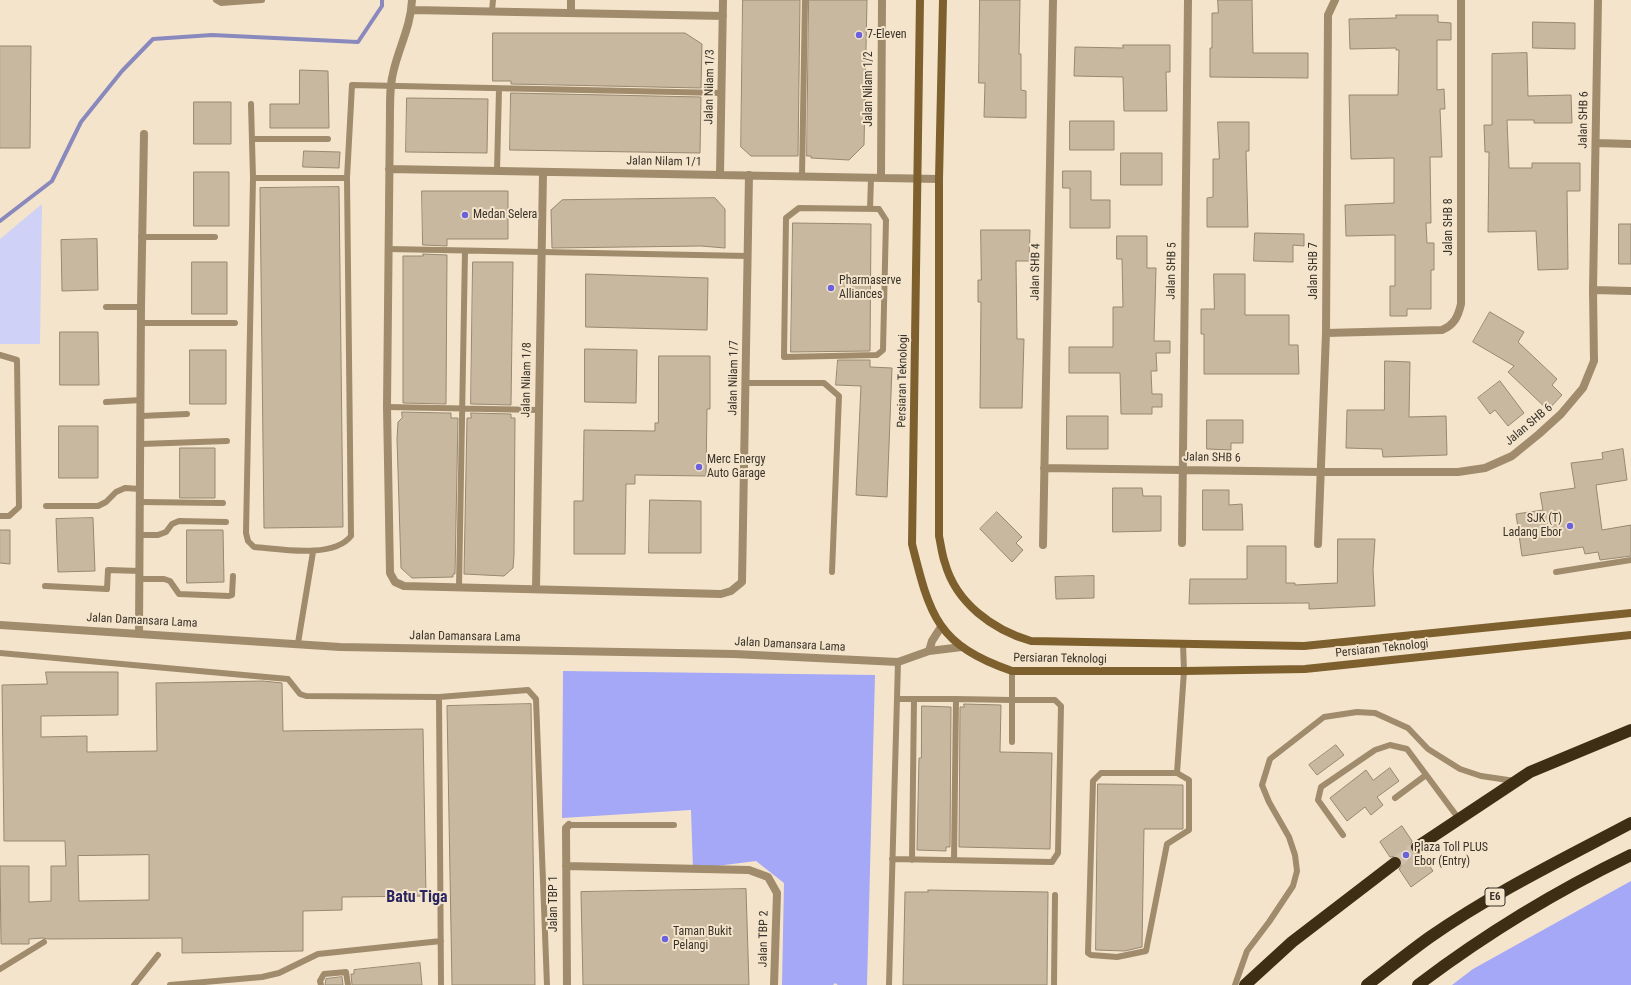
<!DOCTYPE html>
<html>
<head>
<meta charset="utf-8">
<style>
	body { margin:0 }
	canvas { display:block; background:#f4e4cb }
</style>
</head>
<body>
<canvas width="1631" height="985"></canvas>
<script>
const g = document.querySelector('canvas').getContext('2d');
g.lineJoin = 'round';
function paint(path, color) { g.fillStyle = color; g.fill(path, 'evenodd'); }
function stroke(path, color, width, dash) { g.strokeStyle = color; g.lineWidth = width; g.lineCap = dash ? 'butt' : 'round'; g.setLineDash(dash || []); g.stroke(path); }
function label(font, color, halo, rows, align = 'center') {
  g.font = font + ' "Roboto Condensed",sans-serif'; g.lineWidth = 4; g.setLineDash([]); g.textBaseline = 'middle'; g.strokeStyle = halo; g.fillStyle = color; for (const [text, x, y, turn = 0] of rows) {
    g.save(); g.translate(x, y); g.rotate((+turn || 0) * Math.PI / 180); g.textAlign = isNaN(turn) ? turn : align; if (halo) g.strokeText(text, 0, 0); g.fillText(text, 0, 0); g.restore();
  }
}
const green = new Path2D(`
	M42,204l-2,140h-40v-105z`);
const forest = new Path2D(`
	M563,671l312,4 -8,310h-29l-3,-2 -2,2h-51l2,-102 -28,-22 -63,8 -2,-59 -129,8z
	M1631,881v104h-179l21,-16z`);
const stream = new Path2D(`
	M0,221l52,-40 29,-59 41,-51 31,-32 59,-4 146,7 24,-36v-6`);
const building = new Path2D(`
	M743,0h57l-2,156h-47l-10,-9z
	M809,0h58l-3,145 -15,15 -38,-2v-2h-4z
	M980,0h40l-1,54h2v36l5,1v27l-42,-1 1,-34h-6z
	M1218,0h34l1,53h55v25l-98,-1v-29h2v-35h6z
	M1396,15h42v7l13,1v17h-14v50l7,-1 1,20h-5l2,48h-12l1,66h-5l1,20h7v27h-3v39h-24v7h-17v-30h5v-51l-49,1 -1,-31 49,-2v-45l-43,1 -2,-64h49l1,-45h-3v-2l-46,1 -1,-30 47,-1z
	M1533,22l42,1v26l-42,-1z
	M493,33h192l17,11 -1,44 -190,-4v-3h-18z
	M1123,45h47v27h-4l1,39h-43l-1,-34 -49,-1 1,-29 48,1z
	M0,46h31l-1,102h-30z
	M1527,53l1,43 43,-1 1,28h-38v-3h-27l2,48h23v-5h48v28h-13l1,78 -30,1 -2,-39 -48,1 1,-80h-4l-1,-27h8v-71z
	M300,70l28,1 1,57h-59v-24h29z
	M511,93l190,4 -1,56 -190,-3z
	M407,98l81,1 -1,54 -81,-1z
	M194,102h37v42h-37z
	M1070,121h44v29h-44z
	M1218,122h31v29h-3l2,76h-41v-29l6,-1v-38h6z
	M304,151l36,1 -1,16 -36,-1z
	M1121,153h41v32h-41z
	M1063,171h28v29h19v28h-40v-40h-7z
	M194,172h35v54h-35z
	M339,187l4,340 -79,1 -4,-340z
	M422,191h86v48h-61v7l-24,-1z
	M715,198l10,11v39l-24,-2 -149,2 -1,-38 11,-10z
	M793,223l78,1 -1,127 -79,1z
	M1619,224h12v40h-12z
	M981,230h49l-1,31h-13l1,78h7l-2,69h-42l1,-106h-3v-22h3z
	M1255,233l49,1v12l-11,-1v17l-39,-1z
	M1117,236h30v32h9l-2,73h16v12h-14l1,18h-6l1,23h10v13h-10v7h-31l-1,-41h-51v-26h44v-40h10l-1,-48h-5z
	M97,239l1,51 -36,1 -1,-51z
	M423,254l24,1 -1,149 -43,-1v-147h20z
	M192,262h35v52h-35z
	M473,262h40l-2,143 -40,-1z
	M586,274l122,4 -1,52 -121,-3z
	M1214,274h31v41h44v30h9l1,29h-95v-40h-3v-25h13z
	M1490,312l34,20 -6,10 39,37 -5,6 10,10 -14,15 -40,-38 6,-6 -41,-24z
	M60,332h38l1,53h-39z
	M585,349l52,1 -1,53 -51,-1z
	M190,350h36v54h-36z
	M659,356h51v53h-3l-1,67 -71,-1v9h-9l-1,70h-51v-53h9l1,-71 71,1v-8h3z
	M838,360h32v7l22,1 -5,129 -31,-2 5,-109 -25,-1z
	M1385,361l25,1 -1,55 37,-1 1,39 -64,2 -1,-8 -36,-1 1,-38h37z
	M1500,381l24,32 -16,13 -13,-16 -5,4 -12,-16z
	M402,412l44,1h5v5h7l-3,156h-2v3l-41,1 -11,-10 -4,-129 1,-17 4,-4z
	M471,413l40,1v4h4l-1,137 -1,13 -9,8 -40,-2 3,-156h4z
	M1067,416h41v33h-41z
	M1207,420h36v23h-12v7l-24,-1z
	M59,426h39v52h-39z
	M180,448h35v50h-35z
	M1623,449l4,31 -31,5 6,45 29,-5v31l-31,4 -2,-8 -13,2 -2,-7 -61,9 -6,-42 27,-4 -3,-17 35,-5 -4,-25 32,-4 -1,-6z
	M1113,488h29l1,8h18v35l-48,1z
	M1203,490h26v15l13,-1 1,26h-40z
	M650,500l51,1v52h-52z
	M997,512l25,25 -6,6 7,7 -11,12 -32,-33z
	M93,518l2,53 -37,1 -2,-53z
	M0,530h10v34l-10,-1z
	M187,530h36l1,52 -37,1z
	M1338,539h37l-2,31 2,36 -66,3v-6l-120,1 1,-25h57v-33h39v37h9v2l42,-2z
	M1094,576v22l-38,1 -1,-22z
	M46,672h72v43l-77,1v21l46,-1v16l70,-1 -1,-68 107,-2 19,2 1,48 140,-2 3,167 -84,1v13l-39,1v40l-121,2v-15l-134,1 -5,-1 -14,1v5h-28l-1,-78h29v36l22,-1v-35h15l-1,-25h-61l-2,-156 45,-1zM149,855v45l-70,1 -1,-45z
	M531,704l4,281h-83l-5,-279z
	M964,704l37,1 -1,47 52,1 -2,96 -91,-2 1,-140h4z
	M922,706l29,1 -1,140h-4v4l-29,-1 2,-92h2z
	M1336,745l8,10 -27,20 -8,-10z
	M1390,768l9,13 -22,16 6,8 -12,10 -6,-8 -18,14 -17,-23 36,-28 7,10z
	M1098,784l85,1v44h-39l-2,118 -17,4 -29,-1z
	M1402,826l10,15 -2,6 1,4 6,3 4,-1 12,18 -22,16 -12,-18 3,-4 -1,-6 -4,-3 -7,1 -10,-15z
	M746,889l3,96h-166l-2,-93z
	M928,890l120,2 -1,93h-144l2,-93h23z
	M420,963l2,22h-70l-1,-11h3v-4z
	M342,977l1,8h-18l1,-6z`);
const highwayTunnel = new Path2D(`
	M1395,863l22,-16`);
const lane = new Path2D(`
	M216,0l5,3 41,-3
	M492,11l1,-11
	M251,104l2,74 -7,355 2,8 6,6c26,2 79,12 97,-11l-4,-358h-94
	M252,139h76
	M497,171l2,-82
	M802,176l3,-176
	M347,178l5,-93 370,8
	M799,208l80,1 7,11 -3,130 -6,5 -93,2 2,-139z
	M870,209l1,-31
	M141,237h74
	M388,249l360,7
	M106,307h35
	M141,323h94
	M0,355l17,5 2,147 -10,9h-9
	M746,383h78l15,13 -7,176
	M106,402l35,-2
	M387,407l152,3
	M141,416l46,-2
	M141,444l86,-3
	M140,502l83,1
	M46,506h52l8,-4 10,-10 9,-4 15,1
	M140,535h18l8,-3 6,-8 7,-3 47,1
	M1556,572l75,-12
	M140,579h24l6,2 9,13 50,2 3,-1 1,-19
	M45,586l62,3 1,-19 32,1
	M459,587l6,-336
	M298,643l15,-91
	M0,653l288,26 12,15 6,2 133,1 89,-7 8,9 11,286
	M439,697l2,288
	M897,699h17
	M1101,773h76l12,7v50l-22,14 -21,107 -29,6 -26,-2 -3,-2 5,-172z
	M1177,773l7,-102 -1,-27
	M1395,798l31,-23
	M569,825h105
	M1343,835l-25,-35 3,-13 54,-37 15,-5 17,4 52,70
	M892,859l160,3 6,-9 3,-147 -6,-6h-43v-29
	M912,860l2,-161h42
	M954,860l2,-161 56,1v42
	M0,969l44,-27
	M134,985l24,-30
	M170,985l92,-8 17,-4 39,-19 123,-13
	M321,985l-1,-4 4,-7 22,-2 2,13
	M889,985l9,-323
	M1054,985l1,-90
	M1235,985l12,-34 22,-29 24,-36 4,-15 -2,-16 -6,-18 -20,-35 -7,-17 8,-26 54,-42 33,-5 18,1 33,15 20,21 32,20 21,7 34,5`);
const street = new Path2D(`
	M412,0c-1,25 -12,45 -18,69 -4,14 -4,27 -4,41l-3,297 3,166 5,9 9,4 317,8 10,-3 11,-9 7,-407
	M412,10l311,6
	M571,13v-13
	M1596,143l35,1
	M389,169l550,10
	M720,175l3,-175
	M881,178l1,-178
	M1593,290l38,1
	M1326,333l116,-3c12,-5 16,-13 19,-26v-304
	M1044,468l277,4h137l27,-4 27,-12 27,-22 22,-20 22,-26 11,-27 -1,-71 5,-290
	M1182,543l6,-543
	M1318,544l8,-211 2,-318 7,-15
	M1043,545l10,-545
	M536,589l7,-417
	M0,625l340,22 394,7 164,8 31,-11 33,-4
	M139,633l2,-326 3,-173
	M929,651l3,-10 9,-14
	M566,866l183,4 19,7 9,16 -3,92
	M567,985l-1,-157 3,-3`);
const secondary = new Path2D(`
	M920,0l-8,544c18,72 25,101 100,127h172l121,-2 326,-34
	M943,0l-4,179v357c2,9 3,19 6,27 11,40 48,67 86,78l273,5 327,-33`);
const highway = new Path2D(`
	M1417,847l113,-75 101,-42
	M1245,985l47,-43 103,-79
	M1367,985c21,-16 42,-33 63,-48 63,-44 133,-78 201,-114
	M1418,985c66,-50 138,-94 213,-130`);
const markers = [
	[859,35,4,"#6962dc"],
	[465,215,4,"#6962dc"],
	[831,288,4,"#6962dc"],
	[699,467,4,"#6962dc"],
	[1570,526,4,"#6962dc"],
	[1406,855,4,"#6962dc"],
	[665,939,4,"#6962dc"]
];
const shields = [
	[1495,897,20]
];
const shieldNames = [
	["E6",1495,897]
];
const poiNames = [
	["7-Eleven",867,35],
	["Medan Selera",473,215],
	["Pharmaserve",839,281],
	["Alliances",839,295],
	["Merc Energy",707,460],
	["Auto Garage",707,474],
	["SJK (T)",1562,519,"right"],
	["Ladang Ebor",1562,533,"right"],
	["Plaza Toll PLUS",1414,848],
	["Ebor (Entry)",1414,862],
	["Taman Bukit",673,932],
	["Pelangi",673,946]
];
const streetNames = [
	["Jalan Nilam 1/3",710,87,-89],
	["Jalan Nilam 1/2",869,89,-90],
	["Jalan SHB 6",1584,120,-89],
	["Jalan Nilam 1/1",664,162,1],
	["Jalan SHB 8",1449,227,-90],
	["Jalan SHB 5",1172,271,-89],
	["Jalan SHB 7",1314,271,-90],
	["Jalan SHB 4",1036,272,-89],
	["Jalan Nilam 1/7",734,378,-89],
	["Jalan Nilam 1/8",527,380,-89],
	["Persiaran Teknologi",903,381,-89],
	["Jalan SHB 6",1529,425,-40],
	["Jalan SHB 6",1212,458,1],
	["Jalan Damansara Lama",142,621,3],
	["Jalan Damansara Lama",465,637,1],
	["Jalan Damansara Lama",790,645,3],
	["Persiaran Teknologi",1382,649,-6],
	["Persiaran Teknologi",1060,659,1],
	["Jalan TBP 1",554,904,-90],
	["Jalan TBP 2",764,939,-89]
];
const districtNames = [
	["Batu Tiga",417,898]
];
paint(green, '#cfd1f7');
paint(forest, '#a5a7f7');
stroke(stream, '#8989be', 4);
paint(building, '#c8b8a0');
stroke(building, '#978871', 1);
stroke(highwayTunnel, '#cfc1ab', 12, [12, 6]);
stroke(lane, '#a08c6c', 6);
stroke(street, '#a08c6c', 8);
stroke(secondary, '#7e602e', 8);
stroke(highway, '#3e2e14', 12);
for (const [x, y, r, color] of markers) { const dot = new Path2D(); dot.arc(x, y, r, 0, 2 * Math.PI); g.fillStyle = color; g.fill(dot); stroke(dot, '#f4e4cb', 1.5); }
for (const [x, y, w] of shields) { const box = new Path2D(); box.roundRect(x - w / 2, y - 9, w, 18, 3); g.fillStyle = '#f4e4cb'; g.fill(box); stroke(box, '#393329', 1); }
label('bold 11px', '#393329', null, shieldNames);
label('12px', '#393329', '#f4e4cb', poiNames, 'left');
label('12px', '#393329', '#f4e4cb', streetNames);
label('bold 16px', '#292560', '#f4e4cb', districtNames);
</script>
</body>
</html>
